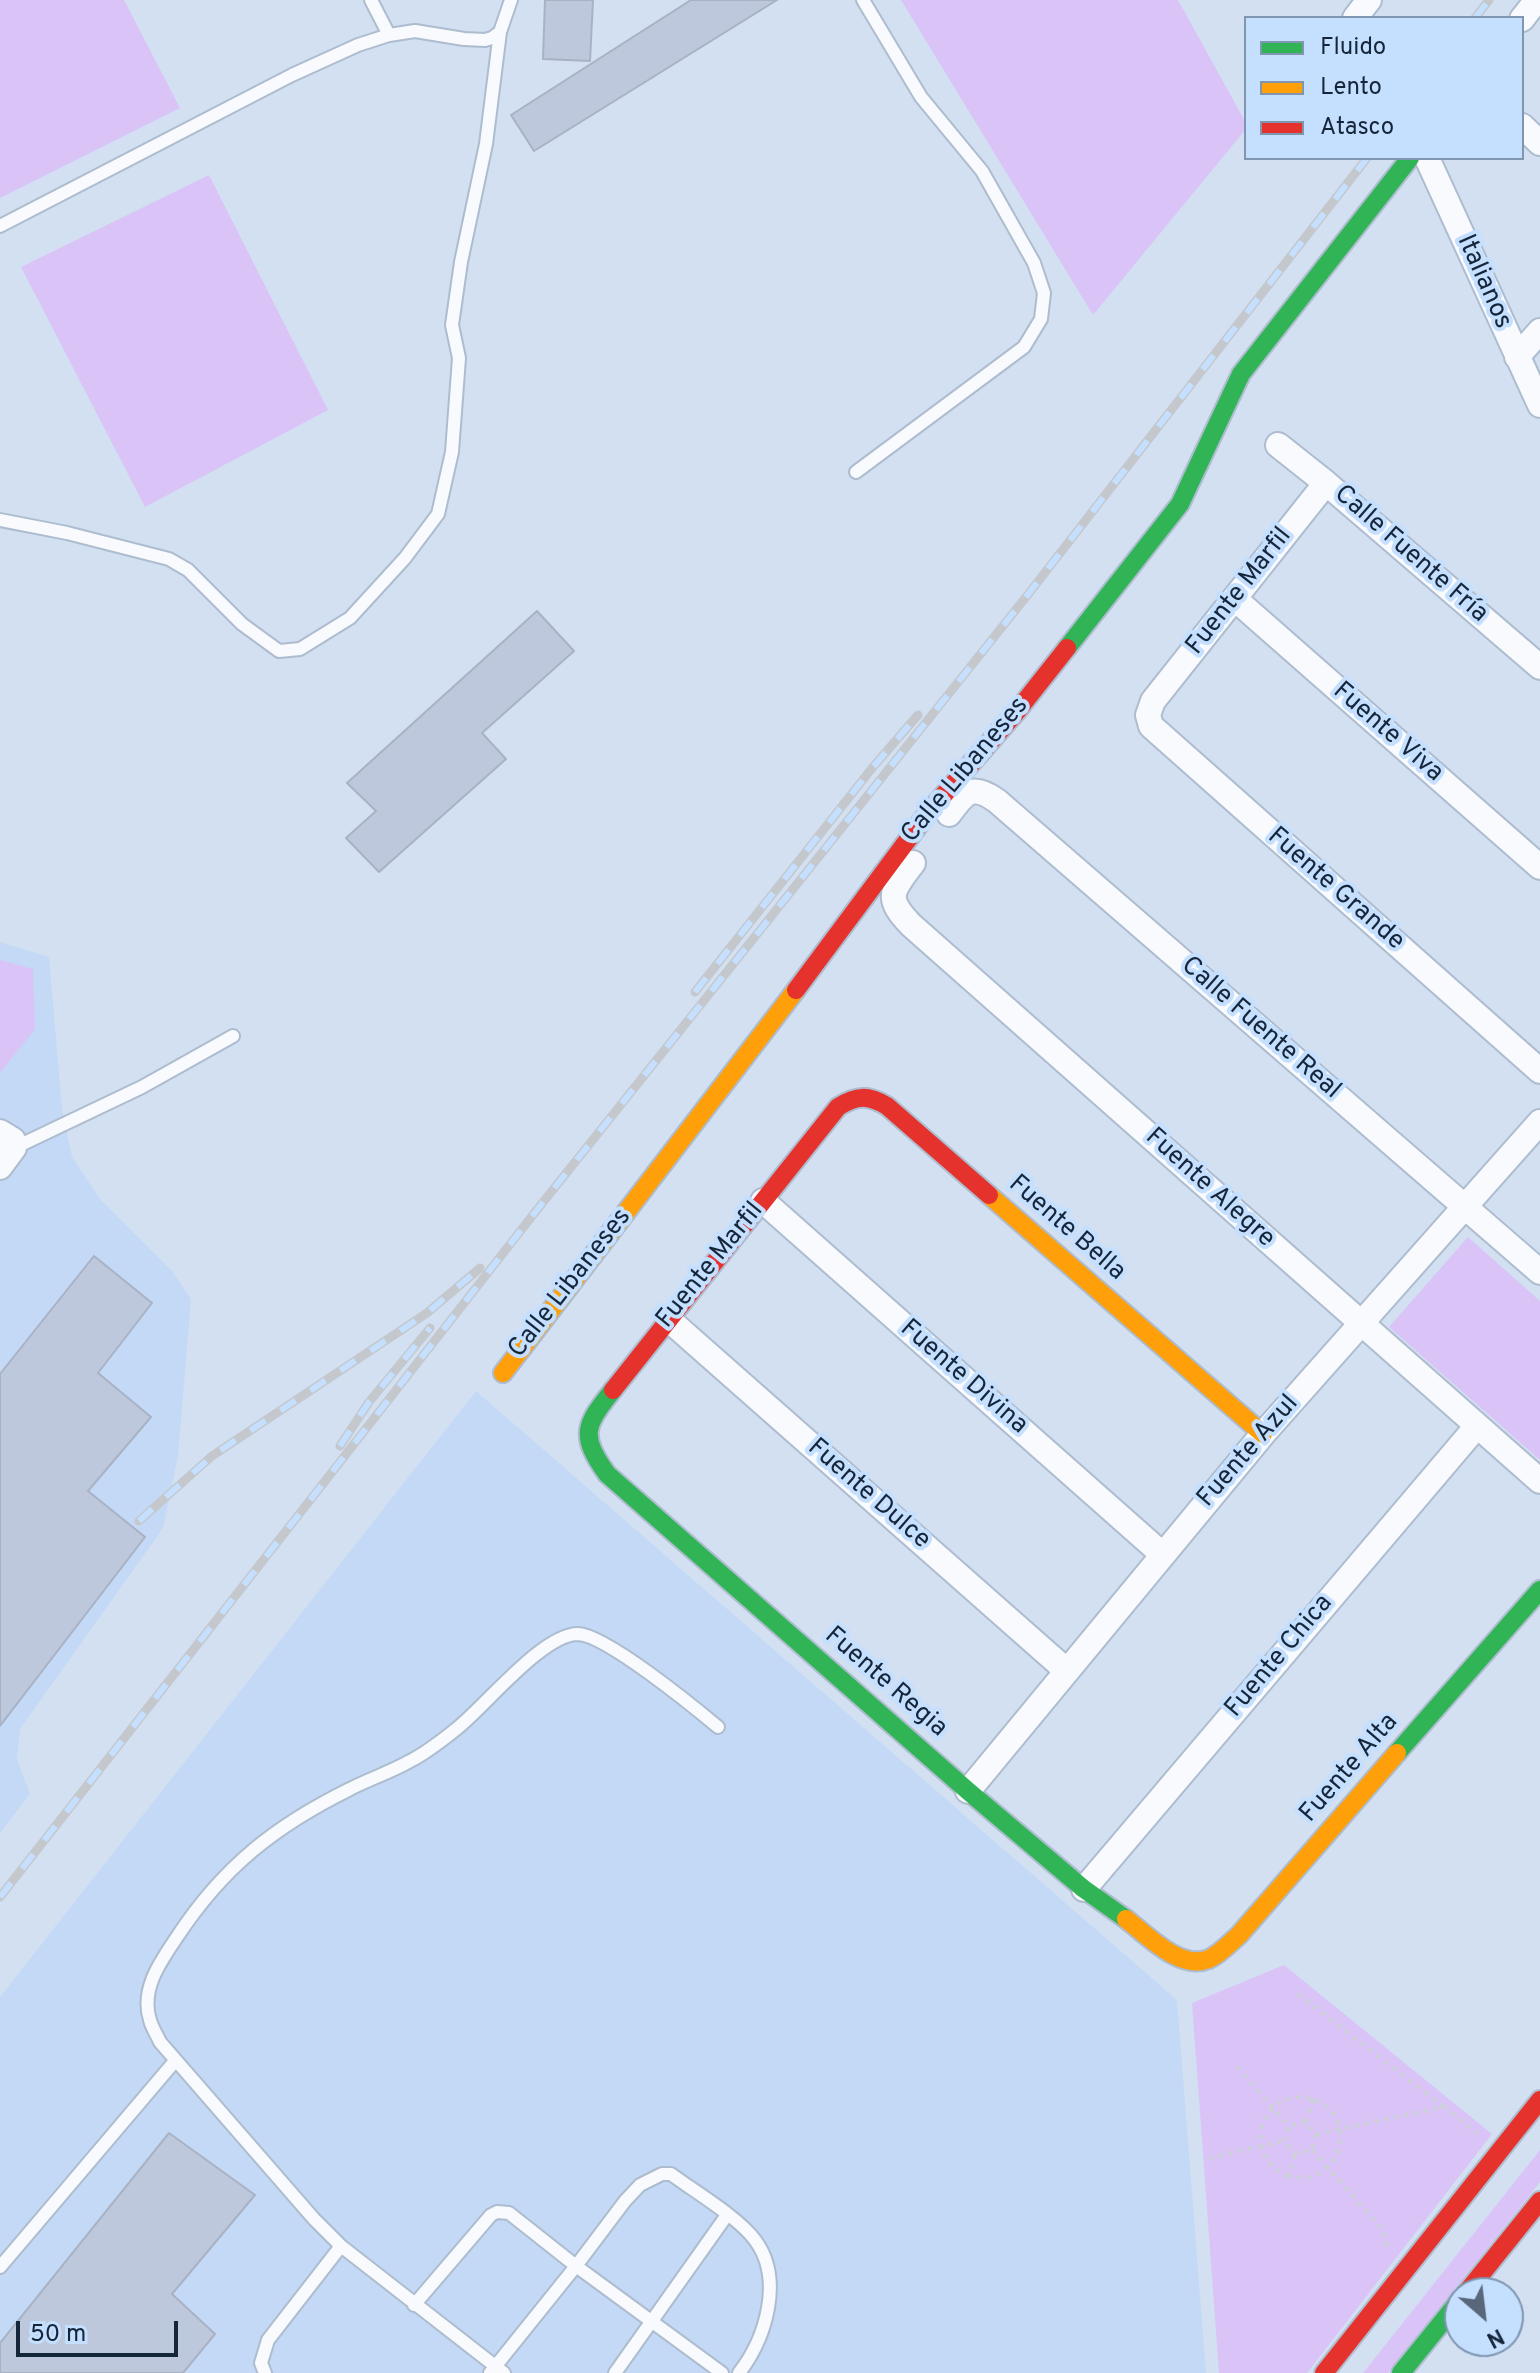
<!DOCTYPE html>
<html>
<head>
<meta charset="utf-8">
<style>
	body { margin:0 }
	#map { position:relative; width:1540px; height:2373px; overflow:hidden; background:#d2e0f2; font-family:Overpass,sans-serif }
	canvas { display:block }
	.legend { position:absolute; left:1244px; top:16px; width:280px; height:144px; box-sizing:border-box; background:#c5dfff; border:2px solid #7f95b0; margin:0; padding:10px 14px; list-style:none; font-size:24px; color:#16263a }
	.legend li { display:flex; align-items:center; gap:16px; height:40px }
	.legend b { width:40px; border:2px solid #7f95b0 }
	.north { position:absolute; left:1444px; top:2277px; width:80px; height:80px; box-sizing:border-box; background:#c5dfff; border:2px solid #7f95b0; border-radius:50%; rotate:152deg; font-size:22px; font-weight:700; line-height:32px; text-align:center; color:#16263a }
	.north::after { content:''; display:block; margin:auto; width:28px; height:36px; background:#58677a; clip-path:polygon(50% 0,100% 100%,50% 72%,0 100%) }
	.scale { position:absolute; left:16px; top:2321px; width:162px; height:36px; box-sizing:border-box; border:4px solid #16263a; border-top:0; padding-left:10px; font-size:24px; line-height:28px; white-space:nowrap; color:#16263a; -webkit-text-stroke:6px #c5dfff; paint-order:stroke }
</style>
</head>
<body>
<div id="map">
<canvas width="1540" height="2373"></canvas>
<ul class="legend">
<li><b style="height:10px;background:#30b455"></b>Fluido</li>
<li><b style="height:10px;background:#ff9f0a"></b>Lento</li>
<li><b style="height:10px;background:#e5322d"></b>Atasco</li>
</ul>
<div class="north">N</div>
<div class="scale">50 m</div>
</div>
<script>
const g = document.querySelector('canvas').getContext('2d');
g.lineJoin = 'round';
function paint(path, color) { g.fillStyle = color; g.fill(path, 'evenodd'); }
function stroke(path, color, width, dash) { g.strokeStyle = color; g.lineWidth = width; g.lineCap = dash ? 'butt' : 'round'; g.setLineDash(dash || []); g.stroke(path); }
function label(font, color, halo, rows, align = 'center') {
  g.font = font + ' Overpass,sans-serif'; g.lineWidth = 8; g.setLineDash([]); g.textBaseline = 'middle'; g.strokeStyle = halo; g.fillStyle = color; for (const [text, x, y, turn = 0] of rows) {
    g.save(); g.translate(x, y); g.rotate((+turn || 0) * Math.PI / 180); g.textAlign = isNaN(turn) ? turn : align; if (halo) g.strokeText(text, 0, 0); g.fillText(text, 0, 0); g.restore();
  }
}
const built = new Path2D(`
	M0,942l49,15 13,152 10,48 28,42 72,72 19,28 -13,157 -15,72 -143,201 -3,31 13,34 -30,39z
	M476,1391l701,609 29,373h-1206v-376z`);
const green = new Path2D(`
	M0,0h124l56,108 -180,90z
	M901,0h277l68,123v6l-153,186z
	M209,175l119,235 -183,97 -124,-240z
	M0,960l33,9 2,60 -35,44z
	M1468,1237l72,64v159l-151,-133z
	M1284,1965l208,169 -185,239h-88l-27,-370z
	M1540,2150v32l-152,191h-25z`);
const building = new Path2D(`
	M545,0h48l-3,61 -47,-2z
	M691,0h86l-243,151 -23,-36z
	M537,611l37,40 -92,82 24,26 -127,113 -33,-34 30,-27 -29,-28z
	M94,1256l58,47 -54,70 53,44 -63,74 57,46 -145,189v-352z
	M169,2133l86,62 -83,99 43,40 -32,39h-183v-30z`);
const path = new Path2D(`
	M1298,1994l146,113
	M1237,2067l52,59 -5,15 11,12 17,-3 4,-16 -11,-12 -16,4
	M1305,2122l8,-23
	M1316,2134l128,-27 33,26
	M1312,2150l72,81 3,16
	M1209,2158l75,-17
	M1289,2176c-54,-21 -24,-94 26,-76 47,18 24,90 -26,76l6,-23`);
const lane = new Path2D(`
	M371,0l18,35
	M0,226l292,-151 66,-30 31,-10 26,-4 49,8 21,1 7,-2 8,-6 11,-32
	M856,472l168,-125 17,-28 3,-26 -10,-30 -52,-92 -61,-74 -58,-97
	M0,520l67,13 102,26 19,11 54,54 37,27 21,-2 50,-31 55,-60 33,-44 14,-62 7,-94 -7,-33 9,-63 25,-118 14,-112
	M14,1148l128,-61 91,-51
	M0,2267l175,-206
	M414,2305l77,-90 6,-3 12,1 67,53 146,107
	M265,2373l-4,-10 7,-23 73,-94
	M490,2373l86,-107 49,-65 15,-16 22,-11h9c24,18 67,43 84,66 29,39 11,98 -16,133
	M504,2373l-163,-127 -27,-27 -154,-177c-3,-7 -8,-14 -10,-22 -10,-31 11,-59 27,-83 46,-70 98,-111 173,-148 19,-10 41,-17 60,-28 16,-8 31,-20 45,-31 29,-22 87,-96 123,-96 28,1 116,73 140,93
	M615,2373l112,-158`);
const street = new Path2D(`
	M1355,18l14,-18
	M1522,19l15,-19
	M1522,126l18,17
	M1427,158l113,247
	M1517,357l23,-26
	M1278,445l48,38 214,184
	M1326,483l-173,218 -5,14 3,11 389,345
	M1235,599l305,268
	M949,814c16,-22 23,-31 48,-13l543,471
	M913,863c-21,28 -29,34 -2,62l629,556
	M0,1132l13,8 1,8 -14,19
	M763,1201l399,353
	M668,1319l399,352
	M968,1791l295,-357 277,-312
	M1084,1889l393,-463`);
const fast = new Path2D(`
	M1067,648l113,-144 61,-130 169,-216
	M613,1390c-28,35 -34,45 -6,84l361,317 116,98 42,30
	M1397,1753l143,-163
	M1401,2373l59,-73`);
const slow = new Path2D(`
	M989,1195l274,239
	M503,1373l293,-383
	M1126,1919c21,16 54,52 83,40 11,-5 21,-16 30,-24l158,-182`);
const jam = new Path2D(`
	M796,990l131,-176 91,-104 49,-62
	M613,1390l225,-283c19,-12 30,-12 49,-1l102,89
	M1466,2293l74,-92
	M1324,2373l216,-273`);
const rail = new Path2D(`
	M1475,18l14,-18
	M695,992l178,-225 45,-52
	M340,1446l29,-44 61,-74
	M139,1521l73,-65 215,-143 53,-45
	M0,1897l536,-686 490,-614 341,-439`);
const streetNames = [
	["Italianos",1483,282,66],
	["Calle Fuente Fría",1410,555,41],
	["Fuente Marfil",1240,592,-52],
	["Fuente Viva",1387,733,41],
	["Calle Libaneses",966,771,-50],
	["Fuente Grande",1335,890,41],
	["Calle Fuente Real",1260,1029,41],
	["Fuente Alegre",1209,1189,42],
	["Fuente Bella",1066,1229,41],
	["Fuente Marfil",711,1266,-51],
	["Calle Libaneses",571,1284,-52],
	["Fuente Divina",963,1378,41],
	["Fuente Azul",1249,1452,-49],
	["Fuente Dulce",868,1495,41],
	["Fuente Chica",1280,1657,-50],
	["Fuente Regia",885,1683,41],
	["Fuente Alta",1350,1769,-49]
];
paint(built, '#c3d9f5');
paint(green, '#dac4f7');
paint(building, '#bec8dc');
stroke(building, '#a9b2c5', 2);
stroke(lane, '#adbcce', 16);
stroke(street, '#adbcce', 28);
stroke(fast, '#adbcce', 22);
stroke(slow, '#adbcce', 22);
stroke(jam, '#adbcce', 22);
stroke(path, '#cdd2d8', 4, [4, 6]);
stroke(lane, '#f8fafd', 12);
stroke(street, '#f8fafd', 24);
stroke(fast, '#30b455', 18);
stroke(slow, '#ff9f0a', 18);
stroke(jam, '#e5322d', 18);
stroke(rail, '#c4c8cd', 9);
stroke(rail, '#c5dfff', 6, [18]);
label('26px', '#16263a', '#c5dfff', streetNames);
</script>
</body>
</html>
